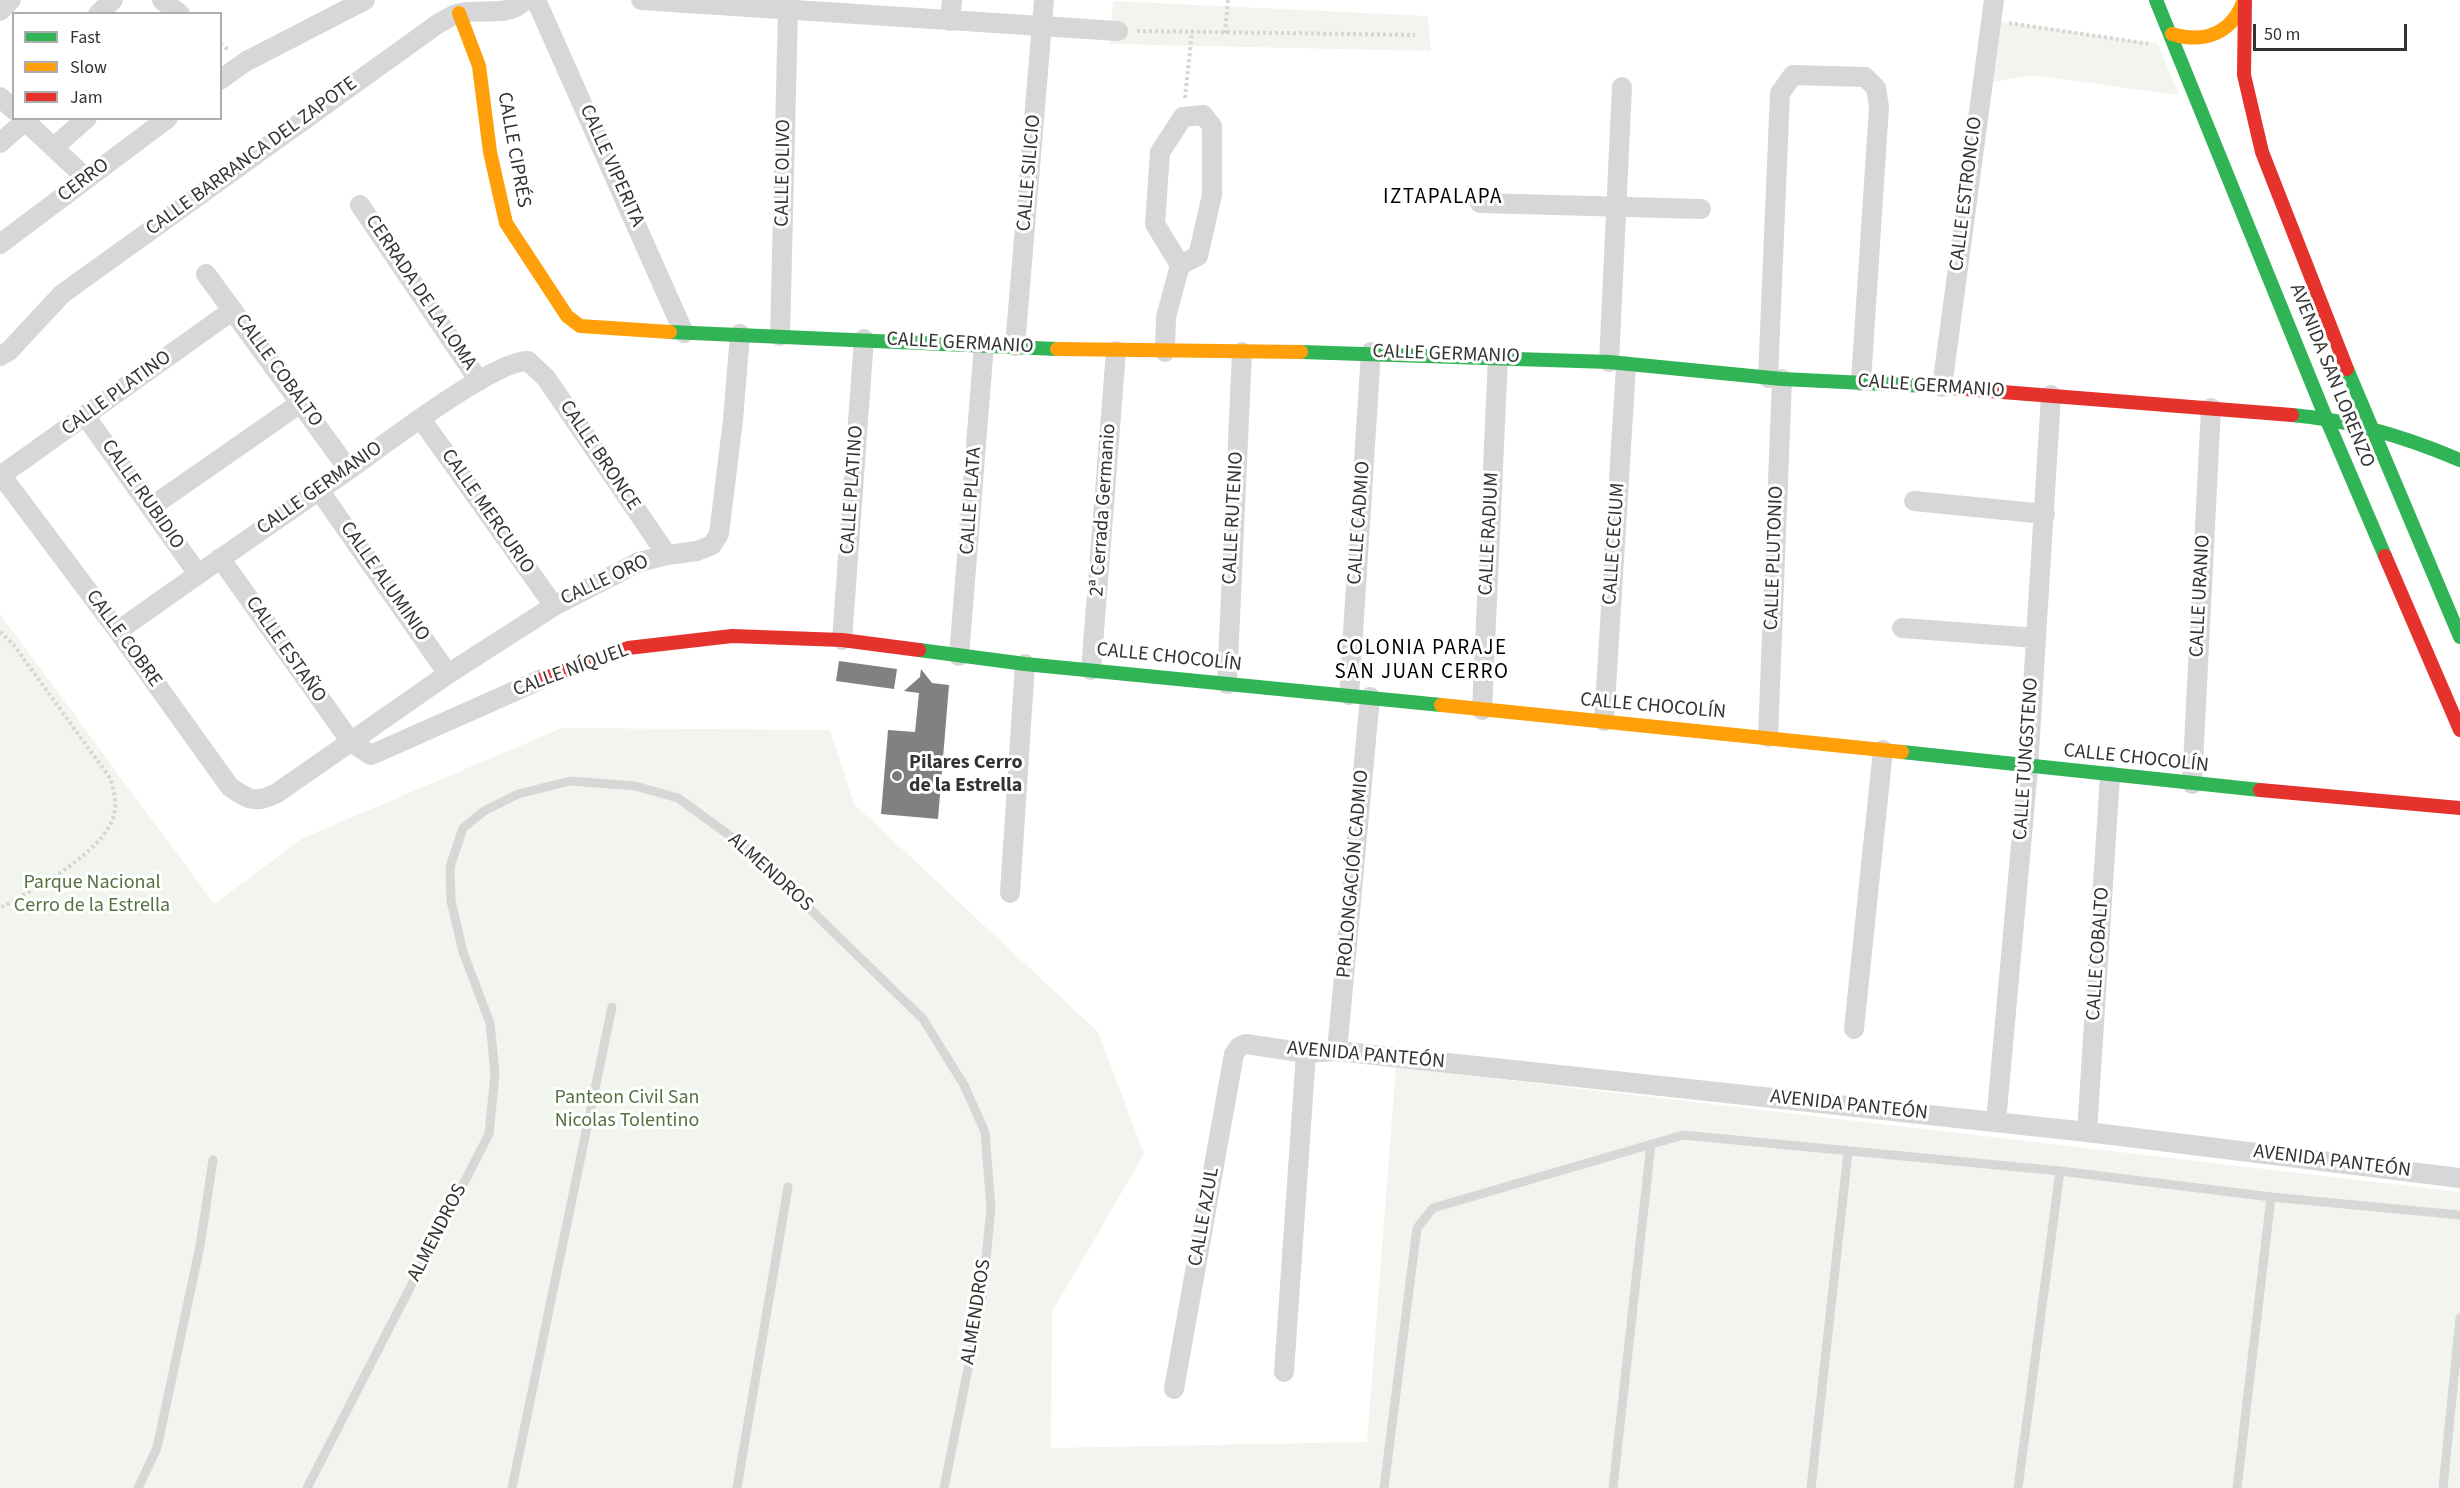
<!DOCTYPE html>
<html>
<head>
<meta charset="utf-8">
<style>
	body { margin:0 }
	#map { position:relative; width:2460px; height:1488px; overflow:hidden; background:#fff; font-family:"Source Sans 3",sans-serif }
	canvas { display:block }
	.legend { position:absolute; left:12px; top:12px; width:210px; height:108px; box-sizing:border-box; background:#fff; border:2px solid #adadad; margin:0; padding:8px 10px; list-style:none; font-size:18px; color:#333 }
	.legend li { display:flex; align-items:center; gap:12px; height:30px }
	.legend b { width:30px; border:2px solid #adadad }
	.scale { position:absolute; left:2253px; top:24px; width:154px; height:27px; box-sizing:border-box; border:3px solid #333; border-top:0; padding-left:8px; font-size:18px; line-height:21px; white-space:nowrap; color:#333; -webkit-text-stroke:4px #fff; paint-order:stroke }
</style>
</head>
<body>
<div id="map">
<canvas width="2460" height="1488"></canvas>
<ul class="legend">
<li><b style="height:8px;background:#30b455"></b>Fast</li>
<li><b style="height:8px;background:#ff9f0a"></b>Slow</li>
<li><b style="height:8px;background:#e5322d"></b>Jam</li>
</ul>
<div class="scale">50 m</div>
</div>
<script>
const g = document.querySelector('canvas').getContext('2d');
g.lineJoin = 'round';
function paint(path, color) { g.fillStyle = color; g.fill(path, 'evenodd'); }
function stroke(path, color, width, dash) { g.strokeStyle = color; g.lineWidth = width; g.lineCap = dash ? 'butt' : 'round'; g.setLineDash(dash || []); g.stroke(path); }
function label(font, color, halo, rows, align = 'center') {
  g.font = font + ' "Source Sans 3",sans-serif'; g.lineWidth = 6; g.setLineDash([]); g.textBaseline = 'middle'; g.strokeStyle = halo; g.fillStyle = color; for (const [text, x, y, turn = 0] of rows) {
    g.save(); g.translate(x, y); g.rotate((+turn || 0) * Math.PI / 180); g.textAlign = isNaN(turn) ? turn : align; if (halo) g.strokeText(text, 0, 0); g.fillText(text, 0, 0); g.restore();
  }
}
const green = new Path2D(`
	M1113,1l315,15 3,35 -322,-7z
	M1991,20l167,24 21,51 -148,-20 -49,9z
	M0,614l214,290 89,-66 259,-110 268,2 24,74 244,228 46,122 -92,158 -1,136 316,-6 29,-375 1064,125v296h-2460z`);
const building = new Path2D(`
	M839,661l58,8 -3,20 -58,-8z
	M921,669l11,14 17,2 -11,134 -57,-5 7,-84 27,2 4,-39 -15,-2 16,-14z`);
const path = new Path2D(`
	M2009,23l141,21
	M1137,31l278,4
	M1225,33l3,-33
	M220,44l10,7
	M1185,98l7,-66
	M0,632l13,12 97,134c5,14 8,31 1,45 -17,35 -78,67 -111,85`);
const lane = new Path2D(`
	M138,1488l19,-40 43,-202 13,-86
	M307,1488l182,-354 6,-60 -5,-51 -27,-71 -12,-51 -1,-34 13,-39 21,-17 34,-17 52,-13 65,5 43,12 69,50 176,171 41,66 21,47 6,76 -9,91 -38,189
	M512,1488l100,-481
	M737,1488l51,-301
	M1384,1488l33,-260 16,-20 250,-73 377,36 211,26 189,18
	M1613,1488l38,-344
	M1811,1488l37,-336
	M2018,1488l42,-317
	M2237,1488l34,-291
	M2443,1488l17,-170`);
const street = new Path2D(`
	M162,0l18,14
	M536,0l148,333
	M641,0l477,31
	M0,11l11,-11
	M98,14l15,-14
	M950,21l2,-21
	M220,80l25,-18 120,-62
	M0,97l14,13
	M22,118l64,60
	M0,143l25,-22
	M54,147l33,-29
	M1480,203l221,6
	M360,205l119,176
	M0,244l168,-126
	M206,274l143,196
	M780,336l8,-326
	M1015,346l29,-346
	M1165,352l1,-35 14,-52 -25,-41 5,-72 23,-35 20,-2 9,11v69l-14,61 -18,9
	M0,356l9,-5 53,-57 377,-271c7,-3 14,-9 22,-10 22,-5 48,5 64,-13
	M1609,362l13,-275
	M1768,378l12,-285 13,-18 72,2 11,11 3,19 -18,274
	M1942,387l52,-387
	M86,417l112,157
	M421,419l133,187
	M1,475l117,156 112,156c19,13 25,17 47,6l171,-119 106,-68 85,-44 28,-7 30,-4 15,-6 7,-11 14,-114 7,-86
	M0,476l233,-166
	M319,490l129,184
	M1914,501l131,13
	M151,507l151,-105
	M220,558l131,184 20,13 171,-76
	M1902,628l134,10
	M118,631c77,-55 155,-109 232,-162 34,-24 144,-109 178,-108l18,17 121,177
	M842,640l22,-301
	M959,656l25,-311
	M1091,670l25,-319
	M1227,684l15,-332
	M1349,695l22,-343
	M1482,710l16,-353
	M1604,721l22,-355
	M1768,737l14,-358
	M2192,784l19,-376
	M1010,893l15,-229
	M1854,1029l29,-279
	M1337,1051l33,-354
	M1996,1122l32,-354 23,-373
	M2087,1132l23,-356
	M1284,1372l22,-319
	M1174,1389l60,-335 5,-7 7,-3 60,9 31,-2 750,81 373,46`);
const fast = new Path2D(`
	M2156,0l170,418 59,138
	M670,332l387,17
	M1301,352l308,10 173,17 145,7
	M2347,369l113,268
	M2292,415c59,5 114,22 168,45
	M919,650l106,14 416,41
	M1902,752l358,38`);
const slow = new Path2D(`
	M459,13l20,53 11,86 16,71 61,93 13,10 90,6
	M2172,34c33,10 60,-1 72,-34
	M1057,349l244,3
	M1441,705l461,47`);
const jam = new Path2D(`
	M2245,0l-1,75 18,77 85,217
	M1927,386l365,29
	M2385,556l75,174
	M542,679l86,-31 104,-12 110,4 77,10
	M2260,790l200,18`);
const markers = [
	[897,776,6,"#7a7a7a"]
];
const streetNames = [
	["CALLE CIPRÉS",513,150,80],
	["CALLE BARRANCA DEL ZAPOTE",252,157,-36],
	["CALLE VIPERITA",611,166,66],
	["CALLE OLIVO",784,173,-89],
	["CALLE SILICIO",1030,173,-85],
	["CERRO",84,181,-37],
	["CALLE ESTRONCIO",1967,194,-83],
	["CERRADA DE LA LOMA",420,293,56],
	["CALLE GERMANIO",960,344,3],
	["CALLE GERMANIO",1446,355,2],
	["CALLE COBALTO",278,371,54],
	["AVENIDA SAN LORENZO",2331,376,68],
	["CALLE GERMANIO",1931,387,4],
	["CALLE PLATINO",117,394,-36],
	["CALLE BRONCE",599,456,56],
	["CALLE GERMANIO",320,489,-35],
	["CALLE PLATINO",853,490,-86],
	["CALLE RUBIDIO",142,495,55],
	["CALLE PLATA",972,501,-86],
	["2ª Cerrada Germanio",1104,510,-86],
	["CALLE MERCURIO",487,512,55],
	["CALLE RUTENIO",1234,518,-87],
	["CALLE CADMIO",1360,523,-86],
	["CALLE RADIUM",1490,534,-87],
	["CALLE CECIUM",1615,544,-86],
	["CALLE PLUTONIO",1775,558,-88],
	["CALLE ORO",605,581,-25],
	["CALLE ALUMINIO",384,582,55],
	["CALLE URANIO",2201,596,-87],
	["CALLE COBRE",123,639,54],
	["CALLE ESTAÑO",285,650,55],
	["CALLE CHOCOLÍN",1169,658,6],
	["CALLE NÍQUEL",571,671,-20],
	["CALLE CHOCOLÍN",1653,707,5],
	["CALLE TUNGSTENO",2027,759,-86],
	["CALLE CHOCOLÍN",2136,759,6],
	["ALMENDROS",770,873,42],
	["PROLONGACIÓN CADMIO",1354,874,-85],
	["CALLE COBALTO",2099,954,-86],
	["AVENIDA PANTEÓN",1366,1056,5],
	["AVENIDA PANTEÓN",1849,1106,6],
	["AVENIDA PANTEÓN",2332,1162,7],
	["CALLE AZUL",1205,1217,-80],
	["ALMENDROS",438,1233,-63],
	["ALMENDROS",977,1312,-81]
];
const poiNames = [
	["Pilares Cerro",909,764],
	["de la Estrella",909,787]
];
const parkNames = [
	["Parque Nacional",92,884],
	["Cerro de la Estrella",92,907],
	["Panteon Civil San",627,1099],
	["Nicolas Tolentino",627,1122]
];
const neighbourhoodNames = [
	["IZTAPALAPA",1443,198],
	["COLONIA PARAJE",1422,649],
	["SAN JUAN CERRO",1422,673]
];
paint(green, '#f1f5ed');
paint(building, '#818181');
stroke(path, '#d6d6d6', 4, [3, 3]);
stroke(lane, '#d7d7d7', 9);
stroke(street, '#d7d7d7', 20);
stroke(fast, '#30b455', 14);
stroke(slow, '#ff9f0a', 14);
stroke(jam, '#e5322d', 14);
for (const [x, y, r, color] of markers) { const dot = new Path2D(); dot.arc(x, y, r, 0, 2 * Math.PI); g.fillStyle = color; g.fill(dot); stroke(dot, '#fff', 2); }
label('20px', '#333', '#fff', streetNames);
label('bold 20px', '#333', '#fff', poiNames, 'left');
label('20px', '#56703f', '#fff', parkNames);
g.letterSpacing = '1.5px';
label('21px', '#000', '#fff', neighbourhoodNames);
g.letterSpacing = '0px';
</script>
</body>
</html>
